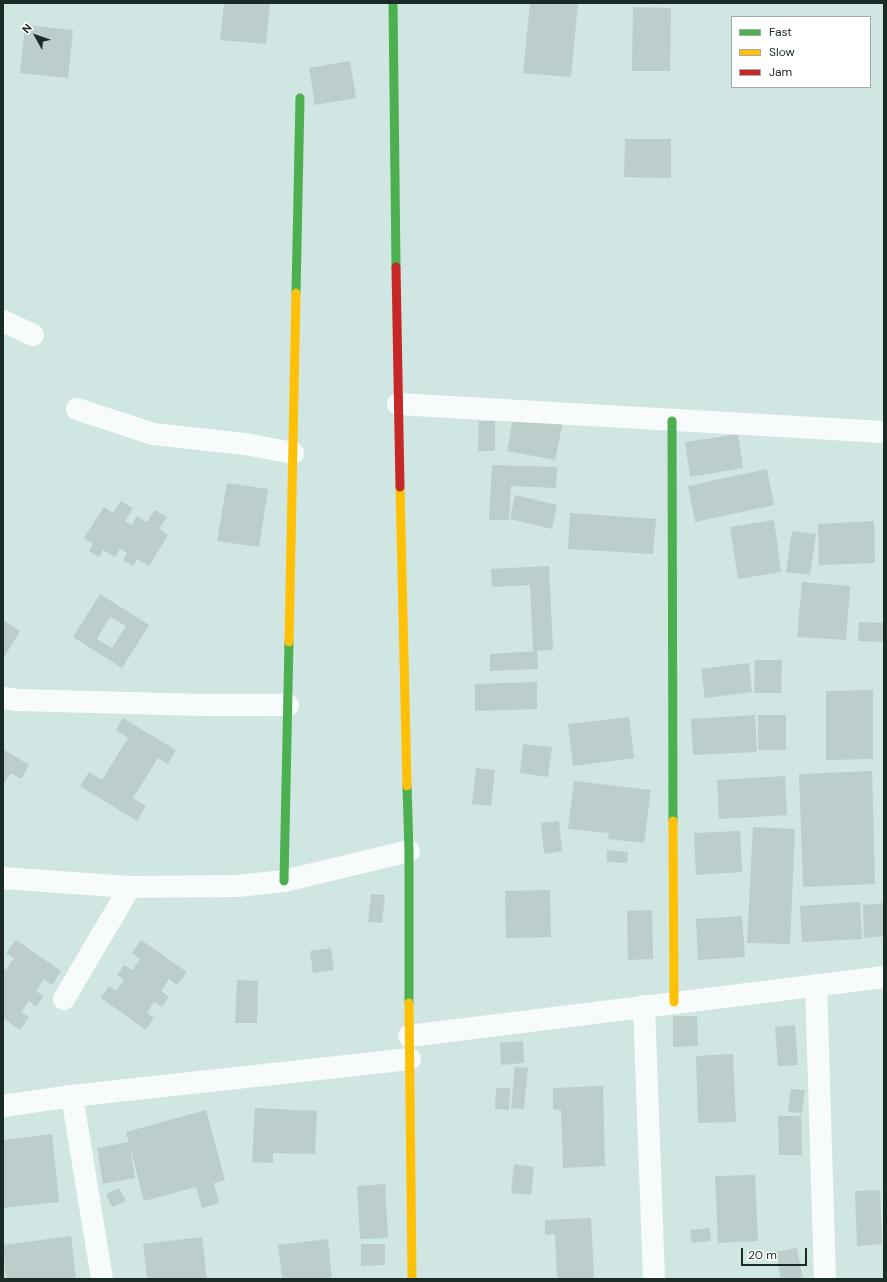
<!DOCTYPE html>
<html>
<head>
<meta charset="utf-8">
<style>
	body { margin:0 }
	#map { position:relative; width:887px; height:1282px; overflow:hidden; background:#cfe6e2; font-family:"DM Sans",sans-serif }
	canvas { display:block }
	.frame { position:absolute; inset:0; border:4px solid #192a27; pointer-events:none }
	.legend { position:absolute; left:731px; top:16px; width:140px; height:72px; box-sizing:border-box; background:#fff; border:1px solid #a3aaa9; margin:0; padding:5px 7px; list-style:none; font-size:12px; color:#192a27 }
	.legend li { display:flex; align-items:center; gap:8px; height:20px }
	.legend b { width:20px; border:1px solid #a3aaa9 }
	.north { position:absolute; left:16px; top:16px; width:40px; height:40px; -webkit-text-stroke:3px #fff; paint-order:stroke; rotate:310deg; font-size:11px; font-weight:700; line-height:16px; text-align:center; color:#192a27 }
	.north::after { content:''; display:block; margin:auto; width:14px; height:18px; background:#192a27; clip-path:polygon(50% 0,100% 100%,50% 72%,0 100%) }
	.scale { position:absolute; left:741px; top:1248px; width:66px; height:18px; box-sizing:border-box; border:2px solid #192a27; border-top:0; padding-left:5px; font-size:12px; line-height:14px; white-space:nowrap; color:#192a27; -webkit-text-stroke:3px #fff; paint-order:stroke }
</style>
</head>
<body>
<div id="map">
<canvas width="887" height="1282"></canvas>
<div class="frame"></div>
<ul class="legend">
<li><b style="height:5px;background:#4caf50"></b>Fast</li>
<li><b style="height:5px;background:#ffc107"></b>Slow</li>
<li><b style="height:5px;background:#c62828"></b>Jam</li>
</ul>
<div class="north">N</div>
<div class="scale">20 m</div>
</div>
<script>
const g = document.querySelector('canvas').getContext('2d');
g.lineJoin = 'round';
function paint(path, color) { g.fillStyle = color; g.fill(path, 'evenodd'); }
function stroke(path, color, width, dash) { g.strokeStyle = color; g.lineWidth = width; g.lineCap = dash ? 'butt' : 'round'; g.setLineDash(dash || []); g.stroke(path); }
const building = new Path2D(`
	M224,3h46l-4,41 -46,-4z
	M530,3h48l-7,74 -48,-4z
	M633,7l38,1 -1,63h-38z
	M25,25l48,5 -5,48 -48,-5z
	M350,61l6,37 -41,7 -6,-37z
	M625,139h46v39l-47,-1z
	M514,413l49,9 -8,38 -48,-9z
	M479,421h16v30h-17z
	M738,434l5,34 -53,9 -5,-35z
	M492,465l65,2 -1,21 -45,-2 -2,34h-20z
	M767,469l7,36 -79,17 -7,-36z
	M227,483l41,6 -9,58 -42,-6z
	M515,495l42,10 -5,24 -42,-10z
	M121,501l12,7 -8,13 7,4 5,-9 10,6 8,-12 12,7 -8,12 9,6 -19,31 -12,-7 -4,7 -10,-6 4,-7 -7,-4 -5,8 -12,-7 -4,7 -10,-6 4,-7 -9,-6 20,-31 9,6z
	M570,513l86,6 -3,35 -85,-5z
	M774,520l7,52 -43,7 -8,-52z
	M874,521l1,42 -56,2 -1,-41z
	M792,531l24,3 -6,41 -24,-3z
	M549,566l4,84 -20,1 -3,-66 -38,2 -1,-18z
	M802,582l48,4 -4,54 -49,-3z
	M100,594l49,31 -27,43 -49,-31zM110,617l16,9 -14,22 -15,-9z
	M3,620l17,11 -17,28z
	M859,622l25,1v19l-26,-1z
	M537,651l1,18 -48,2v-17z
	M755,660h27l-1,33h-27z
	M749,663l3,29 -47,6 -4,-29z
	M537,682v27l-62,2v-27z
	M873,690v69l-47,1v-69z
	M755,715l2,37 -64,3 -2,-36z
	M758,715h28v35h-28z
	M629,717l5,41 -61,8 -5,-42z
	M123,718l53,32 -8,14 -10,-6 -25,40 13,8 -9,15 -57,-35 9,-14 13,8 26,-42 -12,-8z
	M523,744l29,3 -4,30 -28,-4z
	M3,749l26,16 -8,14 -10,-6 -8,12z
	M476,768l19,2 -4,36 -19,-2z
	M872,771l3,113 -72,3 -4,-113z
	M785,776l2,39 -68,4 -2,-39z
	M574,781l77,9 -7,53 -36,-4 1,-6 -41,-4z
	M559,821l3,30 -18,3 -3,-31z
	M753,827l42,2 -5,115 -43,-1z
	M740,831l2,41 -46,3 -2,-42z
	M607,850l21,2 -1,11 -20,-1z
	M550,890l1,47 -45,1 -1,-47z
	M371,894l14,1 -3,28 -14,-1z
	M860,902l2,37 -60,3 -2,-36z
	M884,903v33l-20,2 -1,-33z
	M652,910l1,49 -25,1 -1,-49z
	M742,916l3,41 -47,3 -2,-41z
	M16,940l45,31 -9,14 -8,-6 -8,12 7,5 -7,11 -7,-6 -8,11 8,5 -9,13 -17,-12v-50l3,2 8,-12 -8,-5z
	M141,940l46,32 -10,13 -8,-6 -8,12 8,6 -7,10 -8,-5 -7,11 7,5 -8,12 -45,-32 8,-12 7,5 8,-11 -7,-5 7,-10 8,5 8,-11 -8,-6z
	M331,948l3,22 -21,3 -3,-22z
	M237,980l21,1 -1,42h-22z
	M673,1016h24l1,30 -25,1z
	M795,1025l3,40 -20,1 -3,-39z
	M523,1041l1,22 -23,2 -1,-22z
	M733,1054l3,68 -38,1 -2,-67z
	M515,1067l13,1 -4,41 -13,-1z
	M603,1086l2,80 -42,2 -2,-58 -8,-1v-21z
	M496,1088h14l-1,22 -14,-1z
	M791,1089l14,1 -3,23 -14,-1z
	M255,1108l62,3 -2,43 -42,-1v10l-21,-1z
	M206,1110l19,70 -11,3 5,20 -17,5 -6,-21 -52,14 -18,-69z
	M778,1116h23l1,39h-23z
	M52,1134l7,68 -56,6v-68z
	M129,1142l6,36 -32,6 -6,-36z
	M514,1164l20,3 -3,28 -20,-2z
	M755,1175l3,66 -40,2 -3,-67z
	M385,1184l3,54 -28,1 -3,-53z
	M119,1188l7,13 -14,6 -6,-13z
	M880,1190l2,54 -25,2 -2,-55z
	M591,1218l3,61h-37l-2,-45 -10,1v-15z
	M710,1228l1,13 -19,2 -2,-13z
	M71,1236l5,43h-70l-3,-34z
	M202,1237l5,42h-60l-4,-35z
	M328,1239l4,40h-50l-4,-34z
	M361,1244h24v21l-24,1z
	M797,1248l6,31h-22l-5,-27z`);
const street = new Path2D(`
	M3,321l30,14
	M398,404l486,28
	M77,409l76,25 92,10 48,9
	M3,698l15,2 186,5h84
	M3,878l127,9 108,-1 46,-5 125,-30
	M816,985l9,294
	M64,999l66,-112
	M644,1006l10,273
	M409,1036l475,-59
	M72,1096l30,183
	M3,1106l69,-10 338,-37`);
const fast = new Path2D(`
	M393,3l3,264
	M296,293l4,-195
	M672,421l1,400
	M407,786l2,65v152
	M284,881l5,-239`);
const slow = new Path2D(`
	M400,487l7,299
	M289,642l7,-349
	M673,821l1,181
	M409,1003l3,276`);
const jam = new Path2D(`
	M396,267l4,220`);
paint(building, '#bbcecb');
stroke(street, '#f8fbfb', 22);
stroke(fast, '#4caf50', 9);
stroke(slow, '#ffc107', 9);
stroke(jam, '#c62828', 9);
</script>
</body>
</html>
